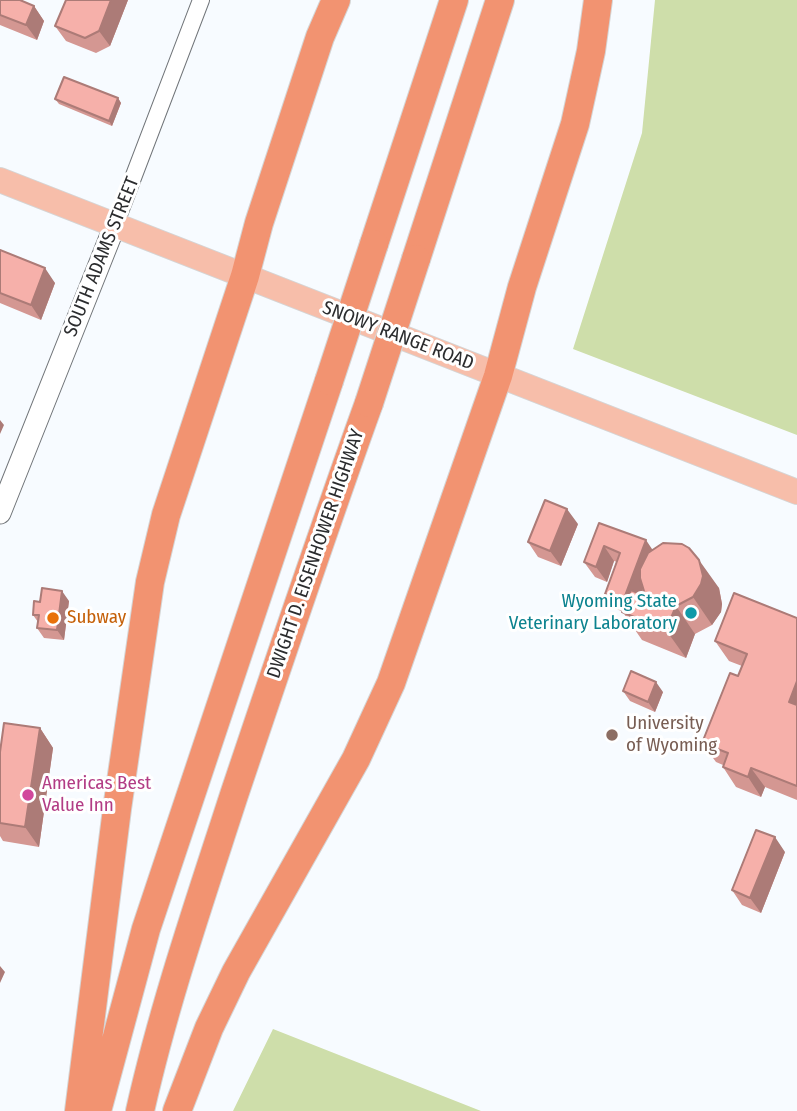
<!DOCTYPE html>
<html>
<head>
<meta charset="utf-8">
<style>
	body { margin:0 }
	canvas { display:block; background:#f7fbff }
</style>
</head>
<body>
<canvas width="797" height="1111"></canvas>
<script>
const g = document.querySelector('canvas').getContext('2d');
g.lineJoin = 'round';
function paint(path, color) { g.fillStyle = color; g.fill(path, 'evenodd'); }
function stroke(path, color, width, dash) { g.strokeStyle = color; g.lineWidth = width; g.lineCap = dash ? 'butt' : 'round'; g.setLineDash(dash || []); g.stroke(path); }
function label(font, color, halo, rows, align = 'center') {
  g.font = font + ' "Fira Sans Condensed",sans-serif'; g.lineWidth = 6; g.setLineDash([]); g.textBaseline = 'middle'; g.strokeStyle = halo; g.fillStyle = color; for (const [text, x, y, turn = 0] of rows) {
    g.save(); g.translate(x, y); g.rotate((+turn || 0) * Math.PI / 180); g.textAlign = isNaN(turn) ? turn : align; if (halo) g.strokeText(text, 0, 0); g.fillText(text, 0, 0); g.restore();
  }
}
const green = new Path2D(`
	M655,0h142v435l-224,-86 69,-216z
	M273,1029l208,82h-248z`);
const street = new Path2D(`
	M115,225l86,-225`);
const secondary = new Path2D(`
	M0,513l115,-288`);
const primary = new Path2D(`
	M0,180l797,312`);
const highway = new Path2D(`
	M374,244l80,-244
	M416,259l84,-259
	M79,1111l38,-302 33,-227 16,-67 79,-239 14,-53 61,-186 16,-37
	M97,1111l49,-182 183,-548
	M140,1111c24,-107 60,-211 94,-316 44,-131 88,-262 135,-392
	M177,1111l32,-83 27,-56 120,-213 35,-76 107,-307 24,-89 53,-163 16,-73 7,-51`);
const highwayBridge = new Path2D(`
	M329,381l45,-137
	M369,403l47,-144`);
const wall = new Path2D(`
	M0,0l34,6 10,15 -7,19 -37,-15z
	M66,0h62l-18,46 -14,7 -30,-12 -11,-15z
	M118,98l3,5 -9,23 -53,-22 -4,-5z
	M0,250l55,33 -14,37 -41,-17z
	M599,523l53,27 67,38 3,16 -1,8 -9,13 -17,9 -9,24 -44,-18 -20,-29 -7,-2 -10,-15 12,-32 -3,-1 -7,21 -12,-5 -11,-15z
	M578,524l-17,42 -23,-9 -10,-15z
	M69,601l-5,39 -20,-2 -7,-10 1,-6 -5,-7 7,-13z
	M797,618v182l-32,-13 -4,10 -25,-10 -13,-20v-2l-7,-3 -14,-19 36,-67 4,-10 -13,-5 -14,-20z
	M623,691l40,1 -8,20 -25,-11z
	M40,728l13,20 -14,99 -36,-6 -3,-5v-84z
	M785,852l-24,61 -19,-8 -10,-15z`);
const shadedWall = new Path2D(`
	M111,0h17l-18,46 -11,-15z
	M34,6l10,15 -7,19 -11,-15z
	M118,98l3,5 -9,23 -3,-5z
	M45,268l10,15 -14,37 -10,-15z
	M0,420l4,5 -4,9z
	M567,509l11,15 -17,42 -11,-15z
	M646,540l10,15 -23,60 -10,-14z
	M604,546l10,15 -7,21 -11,-15z
	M699,560l20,28 3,16 -1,8 -9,13 -19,-28z
	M62,591l7,10 -5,39 -7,-10z
	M676,606l19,28 -9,24 -20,-28z
	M797,681v32l-8,-11z
	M656,682l7,10 -8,20 -7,-10z
	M40,728l13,20 -14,99 -14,-20z
	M751,768l14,19 -4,10 -13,-20z
	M775,837l10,15 -24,61 -11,-15z
	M0,966l5,6 -5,11z`);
const building = new Path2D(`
	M0,0h20l14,6 -8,19 -26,-10z
	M66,0h45l-12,31 -14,7 -30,-12z
	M64,77l54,21 -9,23 -54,-22z
	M0,250l45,18 -14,37 -31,-12z
	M545,500l22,9 -17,42 -22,-9z
	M599,523l47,17 -23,61 -18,-7 15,-41 -16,-7 -8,21 -12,-5z
	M663,543l19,1 7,4 10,12 4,16 -2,8 -8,13 -17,9 -10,24 -44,-18 9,-22 9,4 4,-3 -4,-13v-9l8,-16z
	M42,588l20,3 -5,39 -20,-2 2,-13h-6l1,-14 6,1z
	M734,593l63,25v63l-8,21 8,3v81l-46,-18 -3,9 -25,-10 5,-14 -26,-10 28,-70 8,3 9,-22 -32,-13z
	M631,671l25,11 -8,20 -25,-11z
	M4,723l36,5 -15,99 -25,-4v-71z
	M756,830l19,7 -25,61 -18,-8z`);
const markers = [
	[691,613,7,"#0f9aa8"],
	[53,618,7,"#e8710a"],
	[612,735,7,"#8d6e63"],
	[28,795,7,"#d1479c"]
];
const streetNames = [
	["SOUTH ADAMS STREET",102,257,-68],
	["SNOWY RANGE ROAD",398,336,21],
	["DWIGHT D. EISENHOWER HIGHWAY",316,554,-71]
];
const cultureNames = [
	["Wyoming State",677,602],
	["Veterinary Laboratory",677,624]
];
const foodNames = [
	["Subway",67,618]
];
const educationNames = [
	["University",626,724],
	["of Wyoming",626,746]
];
const hotelNames = [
	["Americas Best",42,784],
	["Value Inn",42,806]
];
paint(green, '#cedeaa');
stroke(street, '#717579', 18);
stroke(secondary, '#717579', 23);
stroke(primary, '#d5d5d5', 26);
stroke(highway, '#d5d5d5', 30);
stroke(street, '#fff', 16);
stroke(secondary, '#fff', 21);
stroke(primary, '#f7beaa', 24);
stroke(highway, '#f29371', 28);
stroke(highwayBridge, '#d5d5d5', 30, []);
stroke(highwayBridge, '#f29371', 28);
paint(wall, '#d49792');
paint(shadedWall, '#ac7b77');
paint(building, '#f6b0aa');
stroke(building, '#ac7b77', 2);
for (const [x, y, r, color] of markers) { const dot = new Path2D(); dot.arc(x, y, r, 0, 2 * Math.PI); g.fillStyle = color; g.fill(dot); stroke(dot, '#fff', 2.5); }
label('19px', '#2b2c2e', '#fff', streetNames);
label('19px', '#0d838f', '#fff', cultureNames, 'right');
label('19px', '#c56008', '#fff', foodNames, 'left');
label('19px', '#785e54', '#fff', educationNames, 'left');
label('19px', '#b23c85', '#fff', hotelNames, 'left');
</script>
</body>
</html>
